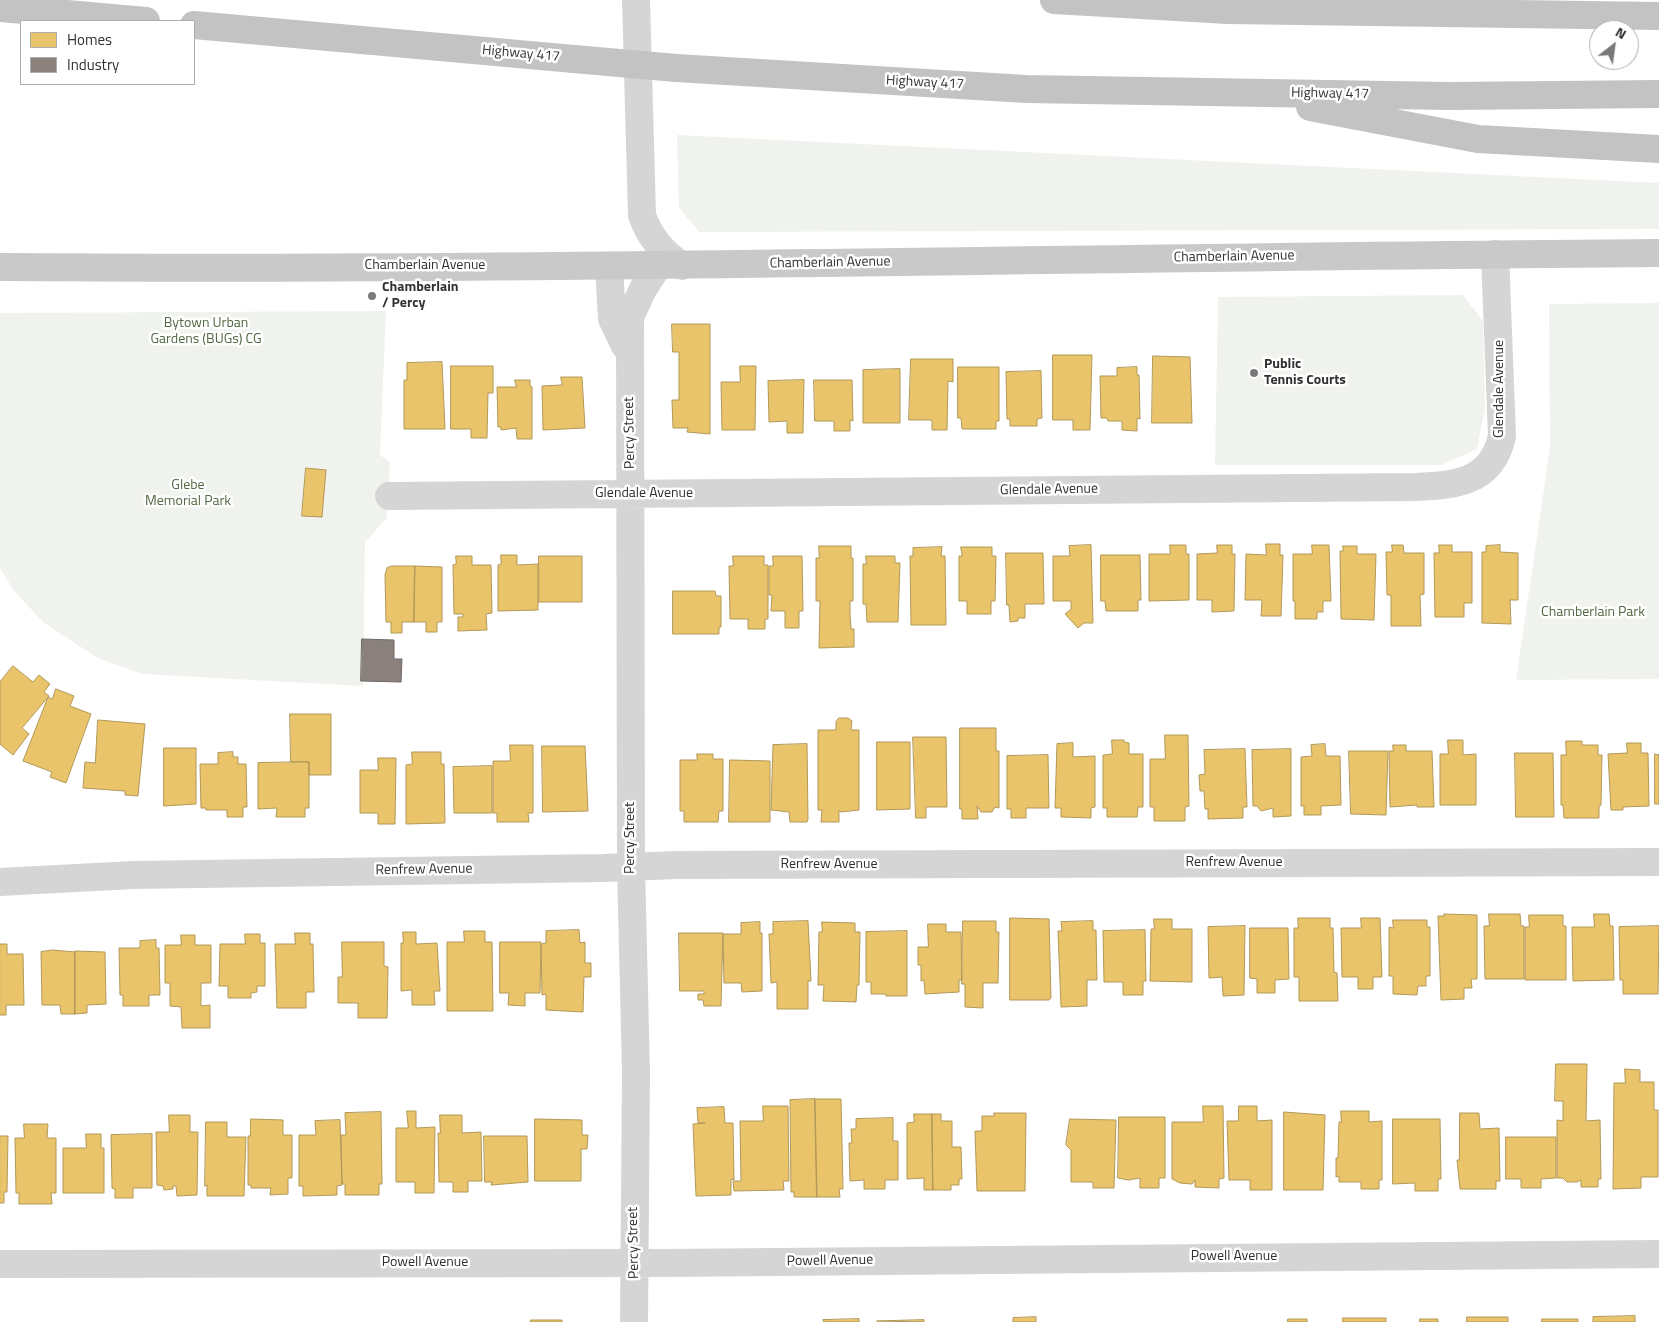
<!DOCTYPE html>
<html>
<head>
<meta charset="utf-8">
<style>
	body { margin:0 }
	#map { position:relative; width:1659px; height:1322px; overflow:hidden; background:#fff; font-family:"Titillium Web",sans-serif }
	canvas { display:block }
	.legend { position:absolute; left:20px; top:20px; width:175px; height:65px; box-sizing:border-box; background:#fff; border:1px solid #adadad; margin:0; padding:6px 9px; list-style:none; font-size:15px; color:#313131 }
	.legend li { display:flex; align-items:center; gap:10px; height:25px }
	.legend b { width:25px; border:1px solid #adadad }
	.north { position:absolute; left:1589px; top:20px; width:50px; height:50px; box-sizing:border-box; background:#fff; border:1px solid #adadad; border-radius:50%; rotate:30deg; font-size:14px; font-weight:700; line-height:20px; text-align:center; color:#313131 }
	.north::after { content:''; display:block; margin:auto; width:18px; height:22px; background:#797979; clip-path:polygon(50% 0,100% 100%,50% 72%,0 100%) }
</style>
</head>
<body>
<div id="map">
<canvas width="1659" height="1322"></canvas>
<ul class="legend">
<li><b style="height:14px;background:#e9c46a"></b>Homes</li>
<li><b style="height:14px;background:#8a817c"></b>Industry</li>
</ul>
<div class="north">N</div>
</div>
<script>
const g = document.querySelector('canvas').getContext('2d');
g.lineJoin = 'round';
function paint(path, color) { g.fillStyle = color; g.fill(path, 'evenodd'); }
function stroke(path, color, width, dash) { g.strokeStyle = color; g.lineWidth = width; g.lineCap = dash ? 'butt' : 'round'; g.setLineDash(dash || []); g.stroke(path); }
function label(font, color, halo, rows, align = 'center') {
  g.font = font + ' "Titillium Web",sans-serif'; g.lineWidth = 5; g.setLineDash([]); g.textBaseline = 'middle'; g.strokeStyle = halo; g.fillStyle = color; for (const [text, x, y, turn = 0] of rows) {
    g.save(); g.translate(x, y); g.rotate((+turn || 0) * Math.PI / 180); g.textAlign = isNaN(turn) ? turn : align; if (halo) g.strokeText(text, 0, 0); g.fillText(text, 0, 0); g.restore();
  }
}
const green = new Path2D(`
	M677,135l982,48v46l-960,3 -20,-24z
	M1463,295l20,26 2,87 -8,41 -35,16h-227l3,-168z
	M1659,303v376l-143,1 34,-232 -1,-144z
	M386,311l-6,144 10,7 -3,56 -22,24 -2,144 -221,-12 -44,-16 -54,-35 -30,-32 -14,-23v-255z`);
const homes = new Path2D(`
	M672,324h38v110l-23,-2 1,-4h-15l-1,-28h7v-48h-6z
	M1053,355h39l-2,75h-17v-10h-20z
	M1153,356l37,1 2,66h-40z
	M911,359h42v23l-5,-1 -1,49h-15v-10h-23z
	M442,362l3,67h-41v-49h3v-17z
	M451,366h42v27h-5l-1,45h-16v-9h-20z
	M740,366h16l-1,64h-33l-1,-48h19z
	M958,367h41v54h-3v8h-34l-1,-11h-3z
	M1137,367v8h2l1,44 -3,-1v13l-15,-1v-9h-14l-1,-3h-6l-1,-42h17v-8z
	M900,369v54h-37v-53z
	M1041,371l1,47 -5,1v7h-27v-7h-3l-1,-47z
	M561,377h21l3,51 -42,2 -1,-44 20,-1z
	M515,380h15v6l2,1v52h-15l-1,-11 -15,2v-3h-3l-1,-40h19z
	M804,380l-1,53h-16v-12l-18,1 -1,-41z
	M814,380h38l1,41 -3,-1v11h-16v-10h-19z
	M306,468l20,2 -4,47 -20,-1z
	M1266,544h14v11h3l-2,61h-20l1,-16h-17l1,-46 20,1z
	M1091,545l2,78h-9l-6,5 -13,-14 6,-5v-8h-18v-45h17l-1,-10z
	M1170,545h16v9h3v46l-40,1v-47h21z
	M1217,545h15v9h3l-1,57 -22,1v-12h-15v-46l20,-1z
	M1312,545h17l2,56h-8v11h-6v7h-22v-18h-2v-47h19z
	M1392,545h11l1,8h20v41l-4,1 1,31h-30v-31h-4l-1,-43h6z
	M1439,545h13v7h20v51h-8v14h-29l-1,-64h5z
	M1500,545v7l18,1v47h-8l1,24 -29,-1v-71h4v-6z
	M819,546h32v12h2v43h-3v13l1,15h3v18l-35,1 1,-47h-4v-43h3z
	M1343,546h14v8h19l-2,66 -33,-1 -1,-68h3z
	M942,547l-1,9h4l1,69h-35l-1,-69h3v-8z
	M961,547h31v9h4l-1,45h-4v13h-24v-13h-8v-45h3z
	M1006,553h37l1,51h-19v14h-7v3l-8,1 -1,-17h-2z
	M501,555h16v10l21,-1v46l-40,1v-46l3,-1z
	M1101,555h39l1,45h-3v11h-32l-1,-10h-4z
	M456,556h16v9h19l1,48 -6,1 1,16 -29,1v-14h5v-3h-9l-1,-49 3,-1z
	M539,556h43v46h-43z
	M733,556h31v9h4v54h-3v10h-17v-10h-18l-1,-53h4z
	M773,556h29l1,55h-4v17h-14v-17h-14l1,-16h-3v-29h4z
	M866,556h29v7h5l-2,59h-31l-1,-18h-3v-40h3z
	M392,566h23l-1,56h-12v11h-11v-11h-5l-1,-47 2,-7z
	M415,566l27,1v55h-5v10h-11v-10h-12z
	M673,591h42l1,5h5v31h-2v7h-46z
	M13,666l20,16 6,-7 11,9 -6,8 5,4 -27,32 7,6 -16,21 -13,-11v-62z
	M56,689l18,7 -4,10 21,8 -25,69 -16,-6 2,-5 -29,-11 25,-64 4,2z
	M290,714h41v61h-22v-13h-18z
	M839,718h9l4,3 -1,9h8v80l-18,2 -2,-2v12h-18l1,-12h-4v-80h18v-8z
	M98,720l47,4 -7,72 -13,-1v-4l-42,-3 2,-26 10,1z
	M960,728h36v23h3v57l-4,-1 -3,5h-11l-4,-6 1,13h-16v-10h-2z
	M1165,735h23l1,71 -4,1v14h-31v-14h-4v-48h15z
	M913,737h33l1,70h-21v11h-10z
	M1112,740h12v2l5,1v11h14v53h-5l-1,10h-30v-9h-4v-53l9,-1z
	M1448,740h15v15l13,-1v51h-36v-51h8z
	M1566,741h16v4h16v10h4l-1,50 -2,1v12h-35l-1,-13h-2v-50h5z
	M877,742h33v67l-33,1z
	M1073,743v14l22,-1v51l-4,1v10l-30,-1v-9h-6l2,-64z
	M1627,743h14v10h7l1,53 -26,1v3h-12l-3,-56 19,-1z
	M807,744l1,75 -1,3h-17l-1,-10 -18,-2 2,-65z
	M1325,744l1,12h14l1,49 -20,1v9h-17v-9h-3v-49l11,-1 -1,-11z
	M510,745h23v68h-5l1,9h-32v-9h-4v-52h17z
	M1393,745h13v6h26l2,56h-17v-2l-27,2 -1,-56h4z
	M542,746h43l3,65 -45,1z
	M164,748h32v56l-32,2z
	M1245,749l2,58h-4v11l-35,1v-10h-3l-1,-18h-4l-1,-16 6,-1 -1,-24z
	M1291,749v67l-18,1v-9l-12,3 -4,-5h-4l-1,-56z
	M1349,751h39l-2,64 -35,-1z
	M233,752v5h5v7h8l1,43h-4v10h-16v-7h-21v-2h-5l-1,-44h18v-11z
	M412,752h29v12h3l1,59 -39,1v-59l6,-1z
	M1515,753h38l1,64h-38z
	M697,754h16v5h10v52h-4l-1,11h-34v-11h-4v-51h17z
	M1655,754l4,1v49h-4z
	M1048,755l1,53h-23v10h-15v-9h-4v-53z
	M378,758h18l-1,66h-17v-11h-18v-43h18z
	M730,760l40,1v61h-41z
	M309,762v46h-4v9h-29l1,-9 -19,1v-46z
	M492,766v47h-38l-1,-46z
	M1444,914l33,1v64h-6l1,9h-8v11l-23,1 -3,-84h6z
	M1489,914h31l1,12h3v53h-39l-1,-53h5z
	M1594,914h15l1,12h3l1,54 -41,1 -1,-54h22z
	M1529,915h34v11h3v54h-41v-53h4z
	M1010,918l39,1 2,79 -2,2h-39z
	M1298,918h32v10h3l1,44 3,1 1,28h-39v-24h-5v-49h4z
	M1361,918h19l2,59h-9v12h-15v-12h-16l-1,-49h20z
	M1154,919h18v10h20v53l-42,-1 1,-52h3z
	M1393,920h34v7h3v49h-4v10h-8l-1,9 -24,-1v-18h-4v-49l4,1z
	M808,921l3,60h-3v28h-31v-27l-6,1 -2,-49h4v-12z
	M963,921h33v11h3l-1,51h-15v25l-18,-1v-23h-3z
	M1093,921v9h3l1,50h-10v26l-26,1 -3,-76h4l-1,-9z
	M760,922v11h2v58l-20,1 -1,-9h-17l-1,-49h18v-11z
	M822,922l33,1v9h5l-1,53h-2l-1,17 -33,-1 1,-16h-6l1,-53h3z
	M928,924h18v8h15l1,48h-3v12l-34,2 -1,-14 -3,1v-16h-3v-18h10z
	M1245,926l-1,69 -21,1 -1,-19 -13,1 -1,-51z
	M1659,926l-1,68h-35v-14h-3l-1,-53z
	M1250,928h38l1,51 -14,1v13h-18v-14l-7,-1z
	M579,930l1,13 5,-1v21h6v14h-7l-1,35 -37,-2v-16l-4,1 -1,-51 5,-1v-12z
	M1145,930l1,51h-3v14h-20v-13h-19l-1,-51z
	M464,931h21v11h7l1,69h-46v-69h17z
	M907,931v65h-21v-2h-15v-12h-5v-50z
	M403,932h13v12l21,-1 3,48h-6l1,14h-23v-15l-11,1v-48h2z
	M295,933h15v11h3l1,48h-8v16h-29l-2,-64h20z
	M679,933h44l-2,73h-17l-1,-6h-5v-6h6v-3h-24z
	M245,934h15v9h5v43h-8v6l-6,1v5h-23v-12h-9l1,-42h25z
	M181,935h14v10h16v38h-10v23l9,-1v23h-28l-1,-21 -11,-1v-23h-5v-38h16z
	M156,940v8h3l1,47h-11v11h-26v-11h-3l-1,-47h21v-7z
	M342,942h42v24l4,1 -1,51h-29v-15h-20v-26h4z
	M500,942h41l-1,51h-15v13l-17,-1 1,-12h-9z
	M0,944h7v10h16l1,51h-18v10h-6z
	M53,950l22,2v62h-14l-1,-9h-18l-1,-53z
	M75,951l30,1 1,52 -19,1v8l-12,1z
	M1556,1064h31l-1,57 14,-1 1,59h-3v8h-17v-7l-4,2h-10l-4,-4h-6v-58l6,1v-20h-8z
	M1625,1069l15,1v12h14v28h4v67h-17v11l-28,1 1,-106h11z
	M815,1099h26l2,90h-4l1,8h-23z
	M815,1099l2,98h-23v-5h-3l-1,-92z
	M763,1106h25l1,75h-6l1,9 -50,1 -1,-10h8l-1,-60h23z
	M1203,1106h20l1,72 -5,1v9l-24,-1v-7l-3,4 -12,-1 -8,-4v-57h31z
	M1239,1106h18v15l15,-1v70h-22v-10h-21l-2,-59h11z
	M724,1107l1,16h8l1,57 -3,-1v16l-35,1 -3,-72 12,-1h-7l-1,-15z
	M407,1111h9v17l19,-1 -1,66h-19v-11h-19v-54h12z
	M1341,1111h28v11l13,-1v59h-3v9h-18v-7h-22v-6l-3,1v-19h2l1,-36h2z
	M381,1112l1,72h-3v11h-34v-11h-3l-1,-49h5l-1,-22z
	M1284,1112l41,3 -2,75h-39z
	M994,1113h32l-1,78h-48l-2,-60h7v-15h12z
	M1460,1113h19l1,16 19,-1 1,53h-4v8h-36l-3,-29h2z
	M914,1114h18l1,76h-9v-12l-17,1v-56l7,-1z
	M932,1114h9v7h11v26h9l1,32h-3v6h-8v5h-18z
	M169,1115h21v17h8l-1,63 -20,1 -1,-10h-3v3l-9,1 -1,-4 -6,-1 -1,-53h13z
	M440,1115h22v18l19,-1 1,49h-14v11h-15v-10h-14l-1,-49h2z
	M1119,1117h46v61h-6v10h-19v-10l-12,2 -10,-2z
	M893,1118v23h5v39h-13v9h-21v-9l-14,1 -1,-38h3l-1,-14h5v-10z
	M251,1119l32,1v15h9v43h-4v16l-18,1 1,-7h-20v-3h-3v-49h2z
	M535,1119l47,1v15h6l-1,14h-6v32h-46z
	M1070,1119l46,1 -2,68h-21v-6h-22v-32l-5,-5z
	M1393,1119h47l1,60h-3v12h-23v-8l-22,1z
	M340,1120l2,65 -5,1v9l-34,1v-10h-4v-51h17l-1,-14z
	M206,1122h21v15h19l-2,59h-37v-11l-2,1z
	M24,1124h24l-1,14h9v55h-5l1,11h-33v-11h-3l-1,-55h9z
	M86,1134h15v14h3v45h-41v-45h23z
	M152,1134v54h-19v10h-18v-9l-3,-1 -1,-53z
	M0,1136h8l-1,56h-3v11h-4z
	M484,1136h43l1,46 -37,3 1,-3h-7z
	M1506,1137h50v41l-15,1v9h-20v-9h-15z
	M1635,1316v6h-42v-5z
	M1036,1317v5h-23v-4z
	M1467,1317h41v5h-41z
	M1343,1318h43v4h-43z
	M859,1319v3h-35l-1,-2z
	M1288,1319h19v3h-19z
	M1420,1319h18v3h-18z
	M1542,1319h36v3h-36z
	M531,1320h31v2h-31z
	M924,1320v2l-47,-1z`);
const industry = new Path2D(`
	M362,639l32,1v19h8l-1,23 -40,-1z`);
const minor = new Path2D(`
	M636,0l6,215c7,22 21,37 40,51
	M609,266l3,53 13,27
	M389,496l1026,-9c40,-2 77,-4 87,-51l-7,-182
	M0,882l133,-7 471,-7 72,-3 983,-3
	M0,1264l666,-1 993,-9
	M634,1322l2,-249 -5,-206 -1,-550 13,-28 15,-23`);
const major = new Path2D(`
	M0,267c553,4 1106,-10 1659,-14`);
const highway = new Path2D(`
	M1054,0l174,10 431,6
	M0,8l146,13
	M194,25l380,34
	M676,68l350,21 422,7 211,-2
	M1310,107l168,32 181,10`);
const highwayBridge = new Path2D(`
	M574,59l102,9`);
const markers = [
	[372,296,5,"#797979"],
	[1254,373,5,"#797979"]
];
const streetNames = [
	["Highway 417",521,54,5],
	["Highway 417",925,83,3],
	["Highway 417",1330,94,1],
	["Chamberlain Avenue",1234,257,-1],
	["Chamberlain Avenue",830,263,-1],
	["Chamberlain Avenue",425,266],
	["Glendale Avenue",1500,389,-90],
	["Percy Street",630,433,-91],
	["Glendale Avenue",1049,490,-1],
	["Glendale Avenue",644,494],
	["Percy Street",631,838,-90],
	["Renfrew Avenue",1234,863],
	["Renfrew Avenue",829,865],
	["Renfrew Avenue",424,870,-1],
	["Percy Street",634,1243,-91],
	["Powell Avenue",1234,1257],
	["Powell Avenue",830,1261,-1],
	["Powell Avenue",425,1263]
];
const poiNames = [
	["Chamberlain",382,288],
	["/ Percy",382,304],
	["Public",1264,365],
	["Tennis Courts",1264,381]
];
const parkNames = [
	["Bytown Urban",206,324],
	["Gardens (BUGs) CG",206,340],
	["Glebe",188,486],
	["Memorial Park",188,502],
	["Chamberlain Park",1593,613]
];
paint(green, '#f0f3ed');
paint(homes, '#e9c46a');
stroke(homes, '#b29859', 1);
paint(industry, '#8a817c');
stroke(industry, '#6f6966', 1);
stroke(minor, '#d5d5d5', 28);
stroke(major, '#c9c9c9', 28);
stroke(highway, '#c3c3c3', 28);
stroke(highwayBridge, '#c3c3c3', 28);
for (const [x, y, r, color] of markers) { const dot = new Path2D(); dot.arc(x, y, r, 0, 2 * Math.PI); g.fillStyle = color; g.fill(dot); stroke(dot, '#fff', 2); }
label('14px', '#313131', '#fff', streetNames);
label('bold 14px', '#313131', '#fff', poiNames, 'left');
label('14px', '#536943', '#fff', parkNames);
</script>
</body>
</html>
